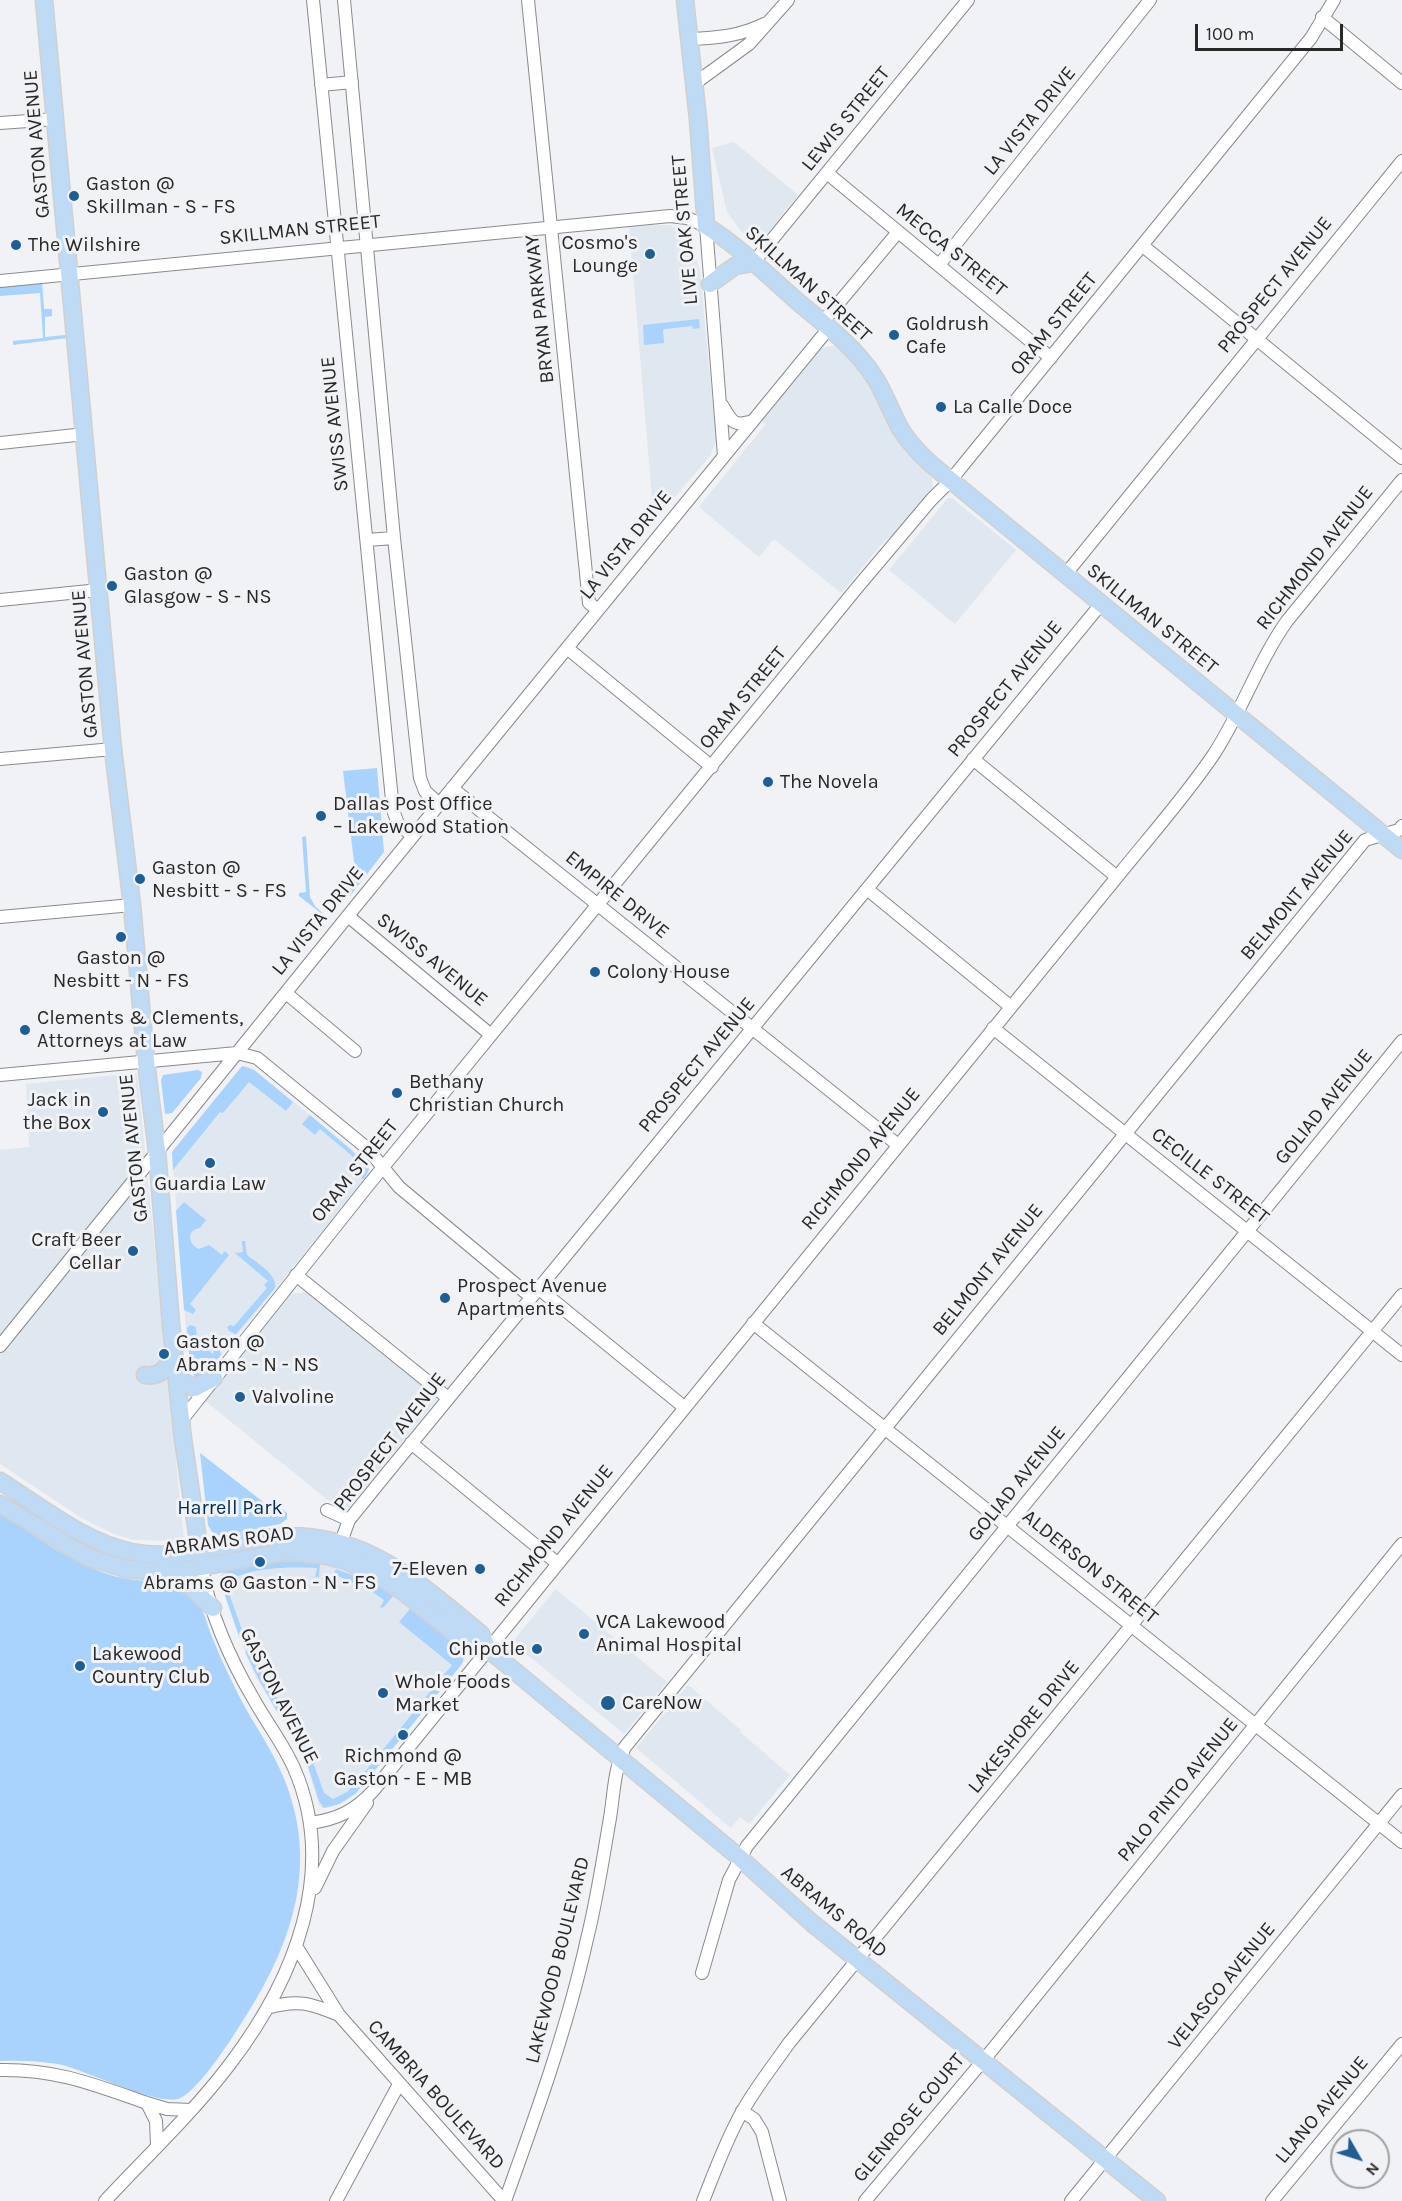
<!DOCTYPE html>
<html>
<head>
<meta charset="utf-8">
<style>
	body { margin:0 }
	#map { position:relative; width:1402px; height:2201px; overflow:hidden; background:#f0f2f5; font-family:Karla,sans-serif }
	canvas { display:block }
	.north { position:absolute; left:1330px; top:2129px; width:60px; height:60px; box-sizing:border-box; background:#f0f2f5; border:2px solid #a0a1a3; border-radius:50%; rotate:129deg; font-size:16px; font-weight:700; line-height:24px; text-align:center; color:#282829 }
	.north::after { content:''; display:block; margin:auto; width:21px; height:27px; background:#1e5e94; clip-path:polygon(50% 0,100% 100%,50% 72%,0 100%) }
	.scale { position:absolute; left:1195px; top:24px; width:148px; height:27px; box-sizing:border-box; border:3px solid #282829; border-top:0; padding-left:8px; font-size:18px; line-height:21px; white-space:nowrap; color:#282829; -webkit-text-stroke:4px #f0f2f5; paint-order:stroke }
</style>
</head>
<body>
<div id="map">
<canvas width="1402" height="2201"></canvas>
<div class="north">N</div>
<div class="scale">100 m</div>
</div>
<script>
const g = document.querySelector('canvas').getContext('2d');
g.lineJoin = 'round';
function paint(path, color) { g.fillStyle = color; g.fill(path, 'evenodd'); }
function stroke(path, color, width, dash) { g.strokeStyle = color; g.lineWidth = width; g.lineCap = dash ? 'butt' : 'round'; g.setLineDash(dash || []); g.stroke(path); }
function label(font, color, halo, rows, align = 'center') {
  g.font = font + ' Karla,sans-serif'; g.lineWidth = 6; g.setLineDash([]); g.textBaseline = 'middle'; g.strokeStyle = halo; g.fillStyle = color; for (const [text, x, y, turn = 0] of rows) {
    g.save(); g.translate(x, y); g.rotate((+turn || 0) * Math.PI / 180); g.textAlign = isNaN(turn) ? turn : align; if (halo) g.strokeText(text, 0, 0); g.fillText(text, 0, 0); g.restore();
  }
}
const built = new Path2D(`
	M734,142l64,53 -40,50 -17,-14 -14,-19 -15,-64z
	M671,225l21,19 8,27 16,170 -6,15 -56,65 -25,-295z
	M834,346l10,7 19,21 41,76 28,28 1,10 -37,47 -11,5 -44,53 -67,-54 -15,18 -60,-50 67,-83 -4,-3 58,-71 6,-3z
	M948,498h4l64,52 -61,74 -66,-54z
	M246,1066l6,2 100,81 18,21 -2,5 -166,204 -8,1 -7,-37 -15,-191 70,-85z
	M137,1073l47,468 -50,-1 -18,-5 -36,-18 -80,-53v-314l29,-3 -3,-63z
	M308,1292l130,106 -94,115 -140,-113 86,-106z
	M289,1560l33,3 52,19 21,12 68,57 2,4v5l-109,134 -15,10 -15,4h-4l-3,-3 -12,-39 -16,-32 -36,-58 -17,-42 -17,-50 1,-10 10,-5 37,-8z
	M556,1589l111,93 -43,52 -112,-92z
	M688,1685l53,45 -1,2 50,43 -41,49 -9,-7 -9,11 -95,-80z`);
const green = new Path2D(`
	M42,281l2,28h8v7l-7,1v20l20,-2 2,3 -54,7v-4l30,-3 -3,-45 -40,3v-11z
	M699,319l1,9 -7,1 -1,-3 -27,3 -2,1 1,13 -20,2 -1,-20z
	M377,768l7,84 -34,44h-3l-2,-10 11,-8 -13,-107z
	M306,836l4,61 5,9 16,15 -32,-25v-3l7,-1 -4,-55z
	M242,1066l12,4 39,32 -7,9 -37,-29 -26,31 -3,-1 -47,58 -1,-18z
	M198,1070l4,2 -1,6 -29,35 -7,1 -4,-34 2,-5z
	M310,1115l41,35 18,19 -5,10 -3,-1 5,-7 -15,-16 -31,-26 -5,6 -13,-11z
	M184,1202l22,18 -6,8c-14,2 -12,16 -1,21l10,-4 13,10 3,-4 4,4 -39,49 6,6 -3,4 -9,-4 -8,-99z
	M242,1241h3l2,14c10,8 30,19 28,33l-39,46 -7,-3 -2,-4 3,-2 4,1 33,-38 -3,-3 4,-4 -33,-28 8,-1z
	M190,1325l6,2 1,14 16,13 2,-8h3l3,9 -18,23 -7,2 -6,-15 -3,-37z
	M200,1453l75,58 4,-2 -1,-4 9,8v6l-7,5 -60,12 -8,-4 -4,-7z
	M0,1513c36,23 72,51 114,63 28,8 66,1 84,27 7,9 10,25 15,36 7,19 17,38 26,57 15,29 34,54 46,85 36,91 3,172 -48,249 -10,16 -42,64 -59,69 -23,6 -92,-29 -120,-35 -18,-3 -40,-4 -58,-3z
	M290,1561l30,3 -1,13h-4l2,-9c-25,-1 -64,-1 -85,11l2,9 -6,3 16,44 7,-1 -2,3 -9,2 -20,-58 1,-6c15,-10 51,-12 69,-14z
	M336,1569l40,15 17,12 -9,11 -4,1 4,-8 -14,-10 -32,-14 -2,7h-4v-5z
	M410,1609l52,42 2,5 -2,8 -106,129 -17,11 -15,4 -5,-7 -11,-35 -17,-34 9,-7 3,1 1,2 -6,4 14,27 12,34 9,6 14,-7 8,-8 97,-119 -53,-43z
	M255,1646l3,2 -7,3 30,54 6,-3 3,2v3l-9,6 -4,-1 -20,-36 -12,-24z`);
const minor = new Path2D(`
	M313,0l80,810 5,14 15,12
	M344,0l50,538 26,240 5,13 14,13
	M528,0l61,603 9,7
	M1322,17l80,66
	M689,39c28,-1 51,-3 75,-15
	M694,84l55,-40 39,-44
	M321,85l31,-3
	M0,123l56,-4
	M827,173l224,185
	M1143,246l259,212
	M753,263l215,-263
	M939,265l211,-265
	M0,281l670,-65 17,2 19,8 18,230
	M822,323l76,-91
	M722,405c10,17 11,22 31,16
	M0,443l85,-9
	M367,540l27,-2
	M1065,575l337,-414
	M0,600l99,-10
	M567,648l145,119
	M0,759l113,-10
	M973,759l144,118
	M452,788l446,357
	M867,889l144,118
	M348,916l143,119
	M0,917l132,-12
	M286,993l69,58
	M993,1028l409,327
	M0,1075l237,-22 20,5 111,91 31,38 132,110
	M296,1275l152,123
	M538,1288l146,119
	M753,1323l649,519
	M0,1346l355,-439 474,-579
	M181,1421l185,-233 179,-219 311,-380 75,-89 19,-19 361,-443 23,-38
	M411,1443l146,120
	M327,1510l22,10
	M338,1550l11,-30 34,-42 718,-874
	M311,1823c26,-4 44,-12 62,-32l744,-914c33,-41 68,-80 97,-123 28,-43 44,-92 73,-133l115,-141
	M315,1888l18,-37 34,-48
	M296,1946l43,69
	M702,1973l27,-93 18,-34 655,-805
	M267,2008c30,-9 43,-5 72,7l165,186
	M0,2070c57,-1 95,15 147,33
	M742,2111l12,8 8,13 18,69
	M157,2145l-1,-24 -9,-18 20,6 24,1
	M105,2201c42,-45 88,-88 125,-137 64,-84 109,-193 64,-296 -11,-25 -28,-46 -41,-70 -22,-37 -45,-88 -51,-131
	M336,2201l63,-117
	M505,2201c31,-86 62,-172 82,-262 10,-40 16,-81 23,-121 4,-25 4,-49 15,-71l740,-907 34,-10 3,-4
	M703,2201c12,-30 23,-61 39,-89 14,-25 31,-46 47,-69l613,-748
	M865,2201l127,-151 410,-506
	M1071,2201l331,-406
	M1272,2201l130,-157`);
const major = new Path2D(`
	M44,0l69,749 19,156 14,157 11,89 14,173 12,115 19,128
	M685,0l13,119 8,107c33,20 62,50 91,75 27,23 56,44 76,74 11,16 17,35 27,53 8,14 20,26 32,37l470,385
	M710,284l25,-18 18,-3
	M145,1375c16,3 23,-9 29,-22
	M178,1379l17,9 19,-10
	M0,1481c40,25 85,62 132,71 44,9 83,-6 126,-13 96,-16 154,38 223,95l7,15 252,209 72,65 345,278
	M0,1504l87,53 39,12 24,2 35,-1 105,-19 38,5 18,5 35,16 24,16 64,51 19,5
	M162,1572l29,15 22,21`);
const markers = [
	[74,196,6,"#1e5e94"],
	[16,245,6,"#1e5e94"],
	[650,254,6,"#1e5e94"],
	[894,335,6,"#1e5e94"],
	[941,407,6,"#1e5e94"],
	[112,586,6,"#1e5e94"],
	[768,782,6,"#1e5e94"],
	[321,816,6,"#1e5e94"],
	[140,879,6,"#1e5e94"],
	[121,937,6,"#1e5e94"],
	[595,972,6,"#1e5e94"],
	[25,1030,6,"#1e5e94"],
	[397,1093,6,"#1e5e94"],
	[103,1112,6,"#1e5e94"],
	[210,1163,6,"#1e5e94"],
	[133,1251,6,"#1e5e94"],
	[445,1298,6,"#1e5e94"],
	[164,1354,6,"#1e5e94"],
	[240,1397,6,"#1e5e94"],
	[260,1562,6,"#1e5e94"],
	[480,1569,6,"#1e5e94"],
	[584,1634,6,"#1e5e94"],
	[537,1649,6,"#1e5e94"],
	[80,1666,6,"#1e5e94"],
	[383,1693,6,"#1e5e94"],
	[608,1703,8,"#1e5e94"],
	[403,1735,6,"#1e5e94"]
];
const streetNames = [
	["LEWIS STREET",846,119,-51],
	["LA VISTA DRIVE",1030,121,-51],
	["GASTON AVENUE",37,144,-95],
	["SKILLMAN STREET",300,230,-6],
	["LIVE OAK STREET",685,230,-95],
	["MECCA STREET",951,250,39],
	["SKILLMAN STREET",808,284,42],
	["PROSPECT AVENUE",1275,285,-51],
	["BRYAN PARKWAY",540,309,-96],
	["ORAM STREET",1054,324,-51],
	["SWISS AVENUE",335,424,-96],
	["LA VISTA DRIVE",626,545,-51],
	["RICHMOND AVENUE",1315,558,-52],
	["SKILLMAN STREET",1152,619,39],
	["GASTON AVENUE",85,664,-95],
	["PROSPECT AVENUE",1005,689,-51],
	["ORAM STREET",743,698,-51],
	["EMPIRE DRIVE",617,895,39],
	["BELMONT AVENUE",1297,895,-50],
	["LA VISTA DRIVE",318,921,-51],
	["SWISS AVENUE",432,960,39],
	["PROSPECT AVENUE",697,1065,-50],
	["GOLIAD AVENUE",1324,1107,-51],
	["GASTON AVENUE",134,1148,-96],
	["RICHMOND AVENUE",861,1159,-51],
	["ORAM STREET",355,1171,-51],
	["CECILLE STREET",1210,1176,38],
	["BELMONT AVENUE",988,1270,-51],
	["PROSPECT AVENUE",390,1442,-52],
	["GOLIAD AVENUE",1017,1484,-51],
	["RICHMOND AVENUE",554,1536,-51],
	["ABRAMS ROAD",229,1541,-7],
	["ALDERSON STREET",1090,1567,39],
	["GASTON AVENUE",279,1696,63],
	["LAKESHORE DRIVE",1024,1727,-51],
	["PALO PINTO AVENUE",1178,1790,-51],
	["ABRAMS ROAD",834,1912,40],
	["LAKEWOOD BOULEVARD",558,1960,-76],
	["VELASCO AVENUE",1222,1986,-51],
	["CAMBRIA BOULEVARD",436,2095,48],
	["LLANO AVENUE",1322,2110,-50],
	["GLENROSE COURT",909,2118,-50]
];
const poiNames = [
	["Gaston @",86,184],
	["Skillman - S - FS",86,207],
	["Cosmo's",638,243,"right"],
	["Lounge",638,266,"right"],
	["The Wilshire",28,245],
	["Goldrush",906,324],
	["Cafe",906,347],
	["La Calle Doce",953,407],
	["Gaston @",124,574],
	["Glasgow - S - NS",124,597],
	["The Novela",780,782],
	["Dallas Post Office",333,804],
	["– Lakewood Station",333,827],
	["Gaston @",152,868],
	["Nesbitt - S - FS",152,891],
	["Gaston @",121,958,"center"],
	["Nesbitt - N - FS",121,981,"center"],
	["Colony House",607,972],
	["Clements & Clements,",37,1018],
	["Attorneys at Law",37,1041],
	["Bethany",409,1082],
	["Christian Church",409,1105],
	["Jack in",91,1100,"right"],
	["the Box",91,1123,"right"],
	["Guardia Law",210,1184,"center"],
	["Craft Beer",121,1240,"right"],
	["Cellar",121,1263,"right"],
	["Prospect Avenue",457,1286],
	["Apartments",457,1309],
	["Gaston @",176,1342],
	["Abrams - N - NS",176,1365],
	["Valvoline",252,1397],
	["7-Eleven",468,1569,"right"],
	["Abrams @ Gaston - N - FS",260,1583,"center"],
	["VCA Lakewood",596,1622],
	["Animal Hospital",596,1645],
	["Chipotle",525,1649,"right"],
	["Lakewood",92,1654],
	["Country Club",92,1677],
	["Whole Foods",395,1682],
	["Market",395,1705],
	["CareNow",622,1703],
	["Richmond @",403,1756,"center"],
	["Gaston - E - MB",403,1779,"center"]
];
const parkNames = [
	["Harrell Park",230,1508]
];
paint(built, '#dfe7f0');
paint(green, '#a9d3fc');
stroke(minor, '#888b8d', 14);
stroke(major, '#d0d0d0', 19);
stroke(minor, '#fff', 12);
stroke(major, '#bedaf5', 16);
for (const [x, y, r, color] of markers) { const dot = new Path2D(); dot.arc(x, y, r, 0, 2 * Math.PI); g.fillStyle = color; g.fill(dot); stroke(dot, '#f0f2f5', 2); }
label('20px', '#282829', '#f0f2f5', streetNames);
label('20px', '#282829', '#f0f2f5', poiNames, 'left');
label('20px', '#012c4d', '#f0f2f5', parkNames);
</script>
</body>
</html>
